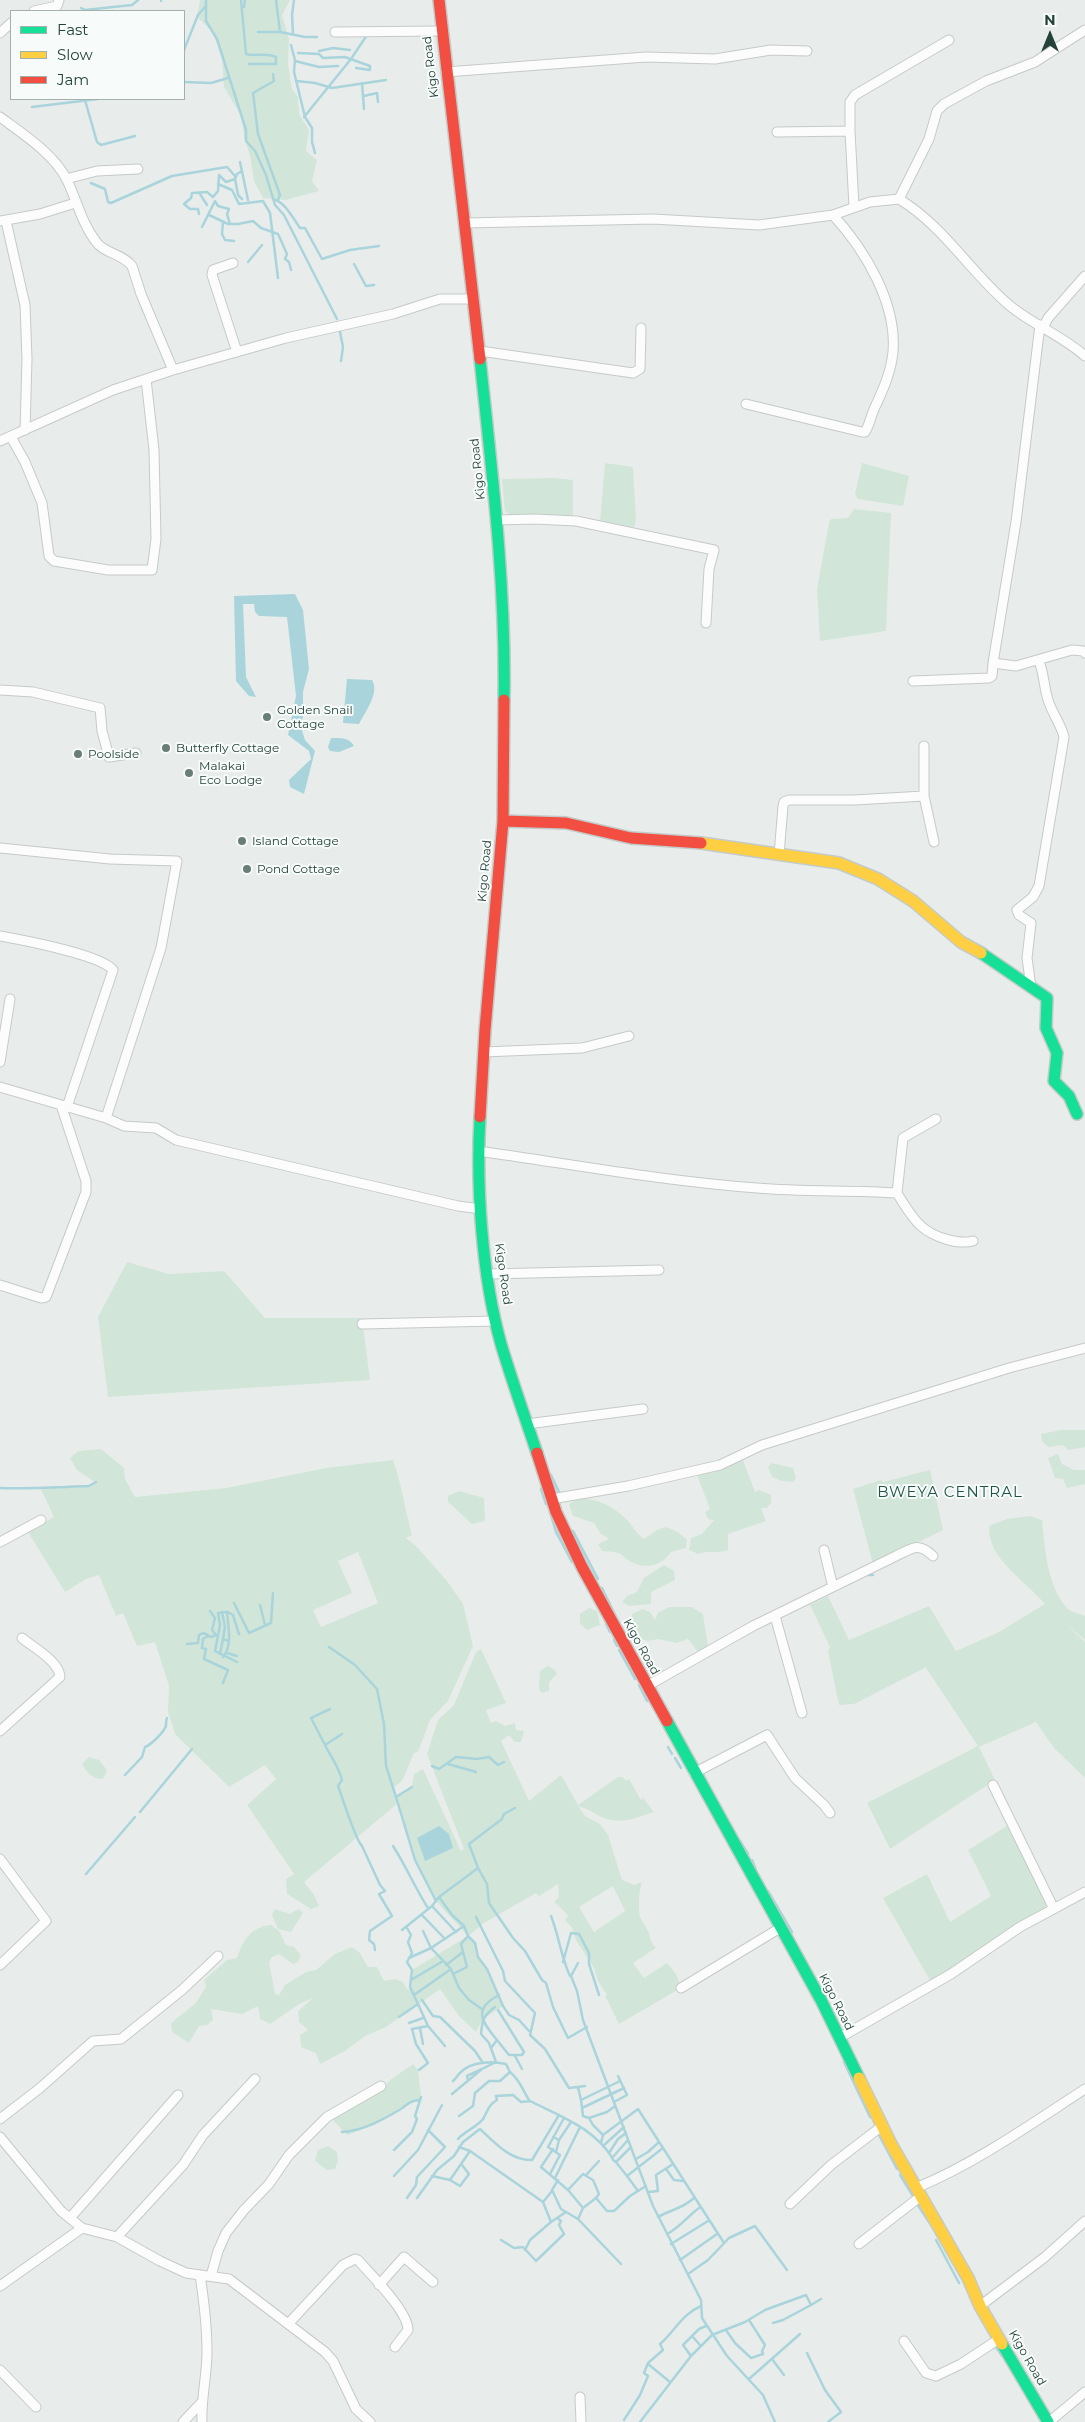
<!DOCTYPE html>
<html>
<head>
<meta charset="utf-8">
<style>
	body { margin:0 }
	#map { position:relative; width:1085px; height:2422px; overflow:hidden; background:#e8edeb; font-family:Montserrat,sans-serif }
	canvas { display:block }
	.legend { position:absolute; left:10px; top:10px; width:175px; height:90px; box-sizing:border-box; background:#f7fbf9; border:1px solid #a3b1ad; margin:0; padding:6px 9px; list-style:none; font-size:15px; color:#24423a }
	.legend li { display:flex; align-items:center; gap:10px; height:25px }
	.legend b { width:25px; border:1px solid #a3b1ad }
	.north { position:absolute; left:1025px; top:10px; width:50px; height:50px; -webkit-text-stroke:4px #f7fbf9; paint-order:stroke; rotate:0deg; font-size:14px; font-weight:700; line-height:20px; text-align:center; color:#24423a }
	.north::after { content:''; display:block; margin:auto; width:18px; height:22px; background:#24423a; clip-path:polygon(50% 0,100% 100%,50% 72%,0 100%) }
</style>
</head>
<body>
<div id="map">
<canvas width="1085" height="2422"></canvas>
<ul class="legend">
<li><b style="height:6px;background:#16e098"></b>Fast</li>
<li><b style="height:6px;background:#ffcf43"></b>Slow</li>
<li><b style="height:6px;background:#f24e42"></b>Jam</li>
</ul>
<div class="north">N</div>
</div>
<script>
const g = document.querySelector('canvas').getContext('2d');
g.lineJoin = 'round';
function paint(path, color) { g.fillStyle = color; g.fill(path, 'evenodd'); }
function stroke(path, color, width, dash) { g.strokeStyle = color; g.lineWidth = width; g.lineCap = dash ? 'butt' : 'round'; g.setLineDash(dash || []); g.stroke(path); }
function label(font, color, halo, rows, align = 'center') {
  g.font = font + ' Montserrat,sans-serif'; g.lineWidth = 4; g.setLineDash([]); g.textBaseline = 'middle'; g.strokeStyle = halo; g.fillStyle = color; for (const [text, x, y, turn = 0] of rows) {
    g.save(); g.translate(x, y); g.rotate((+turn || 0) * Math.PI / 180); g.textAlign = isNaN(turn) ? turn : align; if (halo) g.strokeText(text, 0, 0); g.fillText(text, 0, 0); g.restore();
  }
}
const green = new Path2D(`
	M200,0h90l-8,15 7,24 -1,25 4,25 6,8 1,17 10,16 -3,21 11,9 -5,21 7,10 -33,9 -23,-2 -9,-17 -4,-25 -6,-19 -2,-20 -18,-30 -2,-28 -9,-27 -16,-15z
	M605,463l28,4 3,53 -2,7 -34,-6z
	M862,463l47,13 -6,30 -45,-7 -3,-5z
	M554,478l19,2v37l-61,-1 -7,-5 -3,-32z
	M854,509l37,4 -5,118 -66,10 -3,-52 12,-66 2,-4 17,-1z
	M127,1262l42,12 55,-3 41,47h97l8,62 -262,17 -10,-80z
	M1061,1430h24v17l-17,3 -5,-5 -15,2 -6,-6 -1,-7z
	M101,1449l23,19 1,11 10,18 91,-9 100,-20 67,-8c9,25 12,50 19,75l-6,3 12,10 29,33 16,23 10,42 -25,55 -18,19 -12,32 -4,1 -12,28 -8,6 2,10 16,-10 2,-13 9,-5 38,82 3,-2 -37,-95 11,-34 16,-15 22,-53 5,-3 25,54 -20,7 5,13 5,-2 9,5 10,-3 1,7 8,1 -3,11h-6l-6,-7 -8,6 28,60 32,-26 17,30 40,-28h5l3,4 3,-2 12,21 2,-2 11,14c-16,5 -34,13 -50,6 -9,-4 -17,-10 -26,-12l7,10 15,8 8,11 14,45 12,5 8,-3c-3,9 -4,25 -2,35 2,5 6,9 8,14 3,7 2,11 8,17l-23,15 11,15 23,-15 9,11 5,14 -62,36 -14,-28 2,-1 -9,-14 -4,-13 -18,-28 -4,-12 -7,-8 3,-5 -14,-13 5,-5 -1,-13 -19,12 -3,-3 -52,30 -16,13 7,7 3,14 9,12 16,37 -20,13 -7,13 -17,-16 -19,-27 -54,38 -21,9 -20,15 -25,13 -4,-11 -15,-6 -1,-12 8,-5 -9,-8 -1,-11 15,-13 -12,5 -31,21 -10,-5 -2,-13 -16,8 -31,-5 2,11 -6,5 -8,1 -10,17 -17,-11 -1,-9 25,-20 10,-17 -2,-6 23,-20 10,-2c6,-18 14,-31 34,-33l8,6 7,14 8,2 7,8 -3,7 -5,2 -14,-10 -7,3 -3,5 6,32 4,1 6,-10 21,-13 10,-2 19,-16 17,-7 8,6 8,14h9l7,14 11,-2 8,3 4,7 4,1 1,-20 56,-34 -32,-35 -21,-41 -17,-57 -94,79 10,13 5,11 -8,3 -24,-15 -1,-15 8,-5 -47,-69 29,-26 -11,-14 -36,22 -54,-53 -7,-22 1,-26 -14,-44 -18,4 -14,-33 -7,3 -17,-41 -13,4 -21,13 -37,-60 26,-15 -14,-30 49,-1 6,-4 -18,-12 -7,-12 8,-7zM358,1552l20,51 -57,24 -8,-17 39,-17 -14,-32zM613,1886l12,25 -31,21 -15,-25z
	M1058,1454l4,10 12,6h11v14l-18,4 -4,-9 -8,-1 -7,-20z
	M743,1460l12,32 4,-2 12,5v8l-4,5h-6l5,13 -38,13v16c-11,4 -19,0 -30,4l-9,-4 2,-12 11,-4 12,-14 -6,-1 -3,-7 5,-3 -13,-34z
	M772,1463l21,5 3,10 -3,4 -11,-1 -10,-4 -4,-10z
	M930,1470l13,60 -70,34 -20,-75 28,-9 2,2z
	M459,1491l25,7 1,23 -13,3 -24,-22v-6z
	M578,1498c19,0 37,9 50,23 6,7 9,13 16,18l13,-9 9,-3 12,5 9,8 -1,8 -15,4c-10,15 -27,18 -43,8 -3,-2 -6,-6 -10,-7 -4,-2 -11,-1 -16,-2l-4,-7 11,-5 -9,-6 -6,-10 -21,-7 -4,-12z
	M1030,1516l12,4c3,28 5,66 25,88 4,4 13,6 18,8v24l-21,-18 21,20v136l-31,-30 -18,-26 -57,25 16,33 -105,69 -23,-46 111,-57 -52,-78 3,-2 -75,38 -15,1 -11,-53 2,-5 -20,-42 18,-9 21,44 80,-34 27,45 43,-19 46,-28c-19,-23 -58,-45 -56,-78l18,-7z
	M664,1565l10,6 1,9 -24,12v12l-22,2 -7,-4 5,-6 10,-4 7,-14z
	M669,1607h23l11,7 5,32 -1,10 -9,-4 -10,-13 -12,4 -18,-4 -10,2 -16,-5v-22l11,-5 7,3 5,8 3,-7z
	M589,1608l8,3 3,14 -13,5 -7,-6v-10z
	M548,1666l7,4 2,4 -8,8v9l-8,2 -2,-5 1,-17z
	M89,1757l10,3 8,10 -4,9c-10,0 -16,-6 -21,-15z
	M1007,1826l39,76 -1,7 -114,73 -48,-84 44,-24 23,48 41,-26 -23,-46z
	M275,1909l14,5 10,-5 4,4 -12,19 -13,-3 -6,-14z
	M413,2064l5,6 3,27 -2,3 -8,1 -37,24 -27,10 -16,-17 53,-30 6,-8z
	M328,2146l9,6 1,9 -3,8 -8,1 -12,-9 3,-11z`);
const water = new Path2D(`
	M295,594l8,16 6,59 -6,23v25l-3,7 5,16 10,11 -11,43 -14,-7 -1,-7 22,-21 -2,-8 -21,-16 8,-39 -9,-79 -28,-1 -4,-4 -1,-8h-11l3,73 10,20 -7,-1 -13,-15 -2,-85z
	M347,679l25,1c8,13 -7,32 -13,44l-16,-1z
	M331,738c9,0 18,-1 23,8l-15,6 -9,-1 -2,-4z
	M439,1826l10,8 4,14 -28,13 -8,-23z`);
const stream = new Path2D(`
	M161,0v1
	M206,0v21l11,18 29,91v11l9,10 11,24 9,30 9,10 53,104
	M241,0l5,54c10,3 19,-2 30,3v7h-27
	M276,0l4,32
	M244,7l1,-7
	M81,8l4,2 47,-5 6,-5
	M258,32h22l25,5h12
	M293,33l-1,-18 2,-15
	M291,45l4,15 -1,12 11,45 7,11v14l3,11
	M184,50l14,-35 7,-8
	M319,51l14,-3 17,2
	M298,53l21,1 4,4 22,-1 25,9v4l-14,-2
	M295,61l24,6 19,-1
	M273,74l1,7 -21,12 5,41 22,61 -2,5
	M297,81l18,2 17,5 54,-8
	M184,82l27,1 17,-5
	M362,83l2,26
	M364,96l13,-3 1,9
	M85,100l12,42 4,3 34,-9
	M32,107l66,-8
	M304,117l47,-58 16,-24
	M240,162l8,38
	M235,179l3,16 4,4
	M91,183l14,6 3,13 3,1 61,-27 55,-9 8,9
	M218,184l14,6 7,14 24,-3 7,12 8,65
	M200,194l7,11
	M273,199c12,3 20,19 27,29h5l17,31 28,-9 29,-4
	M199,214l-1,-5h-8l-6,-5 7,-6 1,-5 15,-1 6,5 5,-6 1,-16 7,7 9,-3 2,-5 5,-3
	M209,215l19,9h10l15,-3 8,7 17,6 9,20 -2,5 4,3 2,8
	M223,222l-1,12 3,6 9,1
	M202,227l13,-26 3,5 11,3 -2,5 3,10
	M248,262l14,-17
	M354,264l12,22 8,-1
	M340,332l3,15 -2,14
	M551,1475l9,19
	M0,1488c29,1 59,-1 89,-2l7,-4
	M541,1489l5,15
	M550,1512l6,20 16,30
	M573,1531l25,48
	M866,1575h7
	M602,1588l13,27
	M234,1603l15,30 22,-10 2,-30
	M260,1605l5,20
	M210,1611l5,7 -3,12 4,5
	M222,1612l3,15 -2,12 6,2
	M228,1612l5,3 6,19
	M606,1624l4,8
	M216,1635l-5,2 -3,-1 -5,3 -1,9 4,1 -2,10 24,11 -5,13
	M614,1640l3,6
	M187,1644l11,-1 1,-8 4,-2 5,2
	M329,1647l26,18 22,24 7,35 2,42 10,31
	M619,1650l16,29
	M227,1653l10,3
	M220,1654l3,-15
	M223,1657c10,-11 5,-32 4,-45l-9,1 2,12 -5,26 22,11
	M639,1685l8,16
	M342,1734l-17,11c6,12 14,22 17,35l-4,6c5,13 17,53 24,60l18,39 5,6 -6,3 13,22 -22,15 -1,9 5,4 1,6
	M325,1745l-14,-27 19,-9
	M668,1747l4,7
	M675,1758l6,10
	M448,1764l28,8
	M432,1766l7,3 17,-12 21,2 12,-2 9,8 6,-3
	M125,1775l17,-18 3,-10c7,-3 18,-14 21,-21 0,-3 0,-6 1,-8
	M412,1787l-16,10 19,63 21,41
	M515,1808l-11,6 -2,5 -33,25 9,24 9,16 2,19 24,35 12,13 17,29 4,3 7,24 15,31 19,-11
	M140,1812l52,-63
	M740,1841l8,13
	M393,1846c13,20 22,42 35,62
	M752,1860l4,10
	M86,1874l49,-57
	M768,1891l24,41
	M439,1897l13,18 12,11
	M432,1906l24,26
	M422,1915l23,24
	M551,1916c8,20 10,41 19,60
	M476,1917l27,54 2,10 30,32 -5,22 15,14 24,39 16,-2
	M407,1928l4,7 -3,7 4,11 -5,9 5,8 -2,17 8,17
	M402,1930l30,-24 7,-9 39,-29
	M423,1931l8,17 20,21 8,19 10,12 13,9
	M409,1958l22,-10 33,-22 4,10 7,7 3,14 9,12 16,37 6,9 10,5 10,11
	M563,1962l8,-29 8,1 10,19v11l10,31
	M578,1963l-7,13 6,15 6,29 70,186 48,94 1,18 25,38 36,39 12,27
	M446,1965l17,-13
	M453,1974l14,-7 -6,-23 7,-8
	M411,1980l32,-19
	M414,1995l37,-26
	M422,2000l11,16 7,1 35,34 8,12
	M399,2017l19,-13 10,22
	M409,2023l14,-5
	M420,2028l3,16
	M497,2040l12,15h13l2,-3 -26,-42
	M491,2048l6,-8c-15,-18 -25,-31 2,-45
	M515,2056l7,13
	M844,2062l26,55
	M419,2070l9,-7 -12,-19 -4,-15 16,-3 17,20
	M510,2072c10,8 12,17 19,28
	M468,2080l-1,-4 15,-7
	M453,2081c4,-3 4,-6 8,-9 11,-11 32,-11 45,-8l4,8 -10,9h-11l-14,12 -2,13 -14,10
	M578,2087l3,13 39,-19
	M452,2094l30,-25 14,-7 -7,-19 -8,-9c1,-14 3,-19 14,-27
	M581,2100l2,16 6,2 4,7 10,10
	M614,2102l13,-7 -9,-19
	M582,2108l42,-20
	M589,2118l18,-6 8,-6
	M342,2132c21,-1 42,-13 59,-23 7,-5 9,-8 18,-9
	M879,2135l18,34
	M553,2137l6,3 -3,12
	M458,2139c7,-8 19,-12 25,-20 5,-8 5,-14 14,-19l-1,-4 17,-1 8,7 9,-1c30,15 67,28 84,60l2,1 15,-15
	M559,2140l12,-18
	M601,2143l2,-8 35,-26 86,134
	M603,2146l21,-19
	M553,2149l-12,18 27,23 15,18
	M394,2150l18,-18 5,-13 -2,-3 6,-19
	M470,2151l73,51
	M609,2153l9,-14 8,-6
	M612,2158l16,-18
	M636,2159l12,-7 11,-10
	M615,2161l12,15
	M666,2169l8,11 9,1
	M550,2174l10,-19 -12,-8 16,-29
	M586,2175l13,-14
	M900,2175l13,21
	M394,2176l24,-26 24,-45
	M432,2176l18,4 10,6 9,-12 -7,-9
	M555,2178l25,-51
	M450,2180l20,-29 -11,-4
	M558,2180l-6,10 9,19 17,10 5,-11 13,-10 11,13h7l16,-15 16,-10
	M568,2190l15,-16 10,6 6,14 -3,4
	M552,2191l-9,11 8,20 15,-10
	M638,2191l-11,-15 36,-28
	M649,2192l9,-1 -2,-16 17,-11
	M407,2198l9,-13 1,-8 28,-30 -17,-17
	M417,2198l20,-28 17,-14 9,-14 17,-13c15,14 31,32 52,31l27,-45
	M917,2204l12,18
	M658,2217c14,-8 24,-8 36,-19
	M578,2219l43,45
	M667,2234c12,-6 21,-18 32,-26
	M501,2240l13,8 9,-1 13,14 28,-27 -5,-9 2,-4 -4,-3
	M936,2240l23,43
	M671,2244l37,-23
	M525,2250l5,-10 21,-18
	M680,2260l37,-26
	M688,2274l20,-14 21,-22 26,-12 32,44
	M773,2323l10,-3 28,-15
	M706,2326l-7,3 -16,16 8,11 21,-21 33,-13 20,-12 41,-15 5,10 10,-6
	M726,2330l9,13 16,15 12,-4 -1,-3 3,-6 -16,-25
	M692,2336l9,10
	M996,2347l6,9
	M807,2353l18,37 16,22 -13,10
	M772,2359l12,16
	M648,2364l22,18
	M749,2379l51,-45
	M624,2420l16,-25 8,-19 -4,-3 4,-10 15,-13 -3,-6c15,-13 22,-30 41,-38
	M640,2422l51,-66`);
const street = new Path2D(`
	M34,11l23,-5 2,-6
	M335,32l106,-1
	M0,33l11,-10
	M446,72l200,-15 69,2 56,-9 36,1
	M0,117c23,17 54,37 67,63 10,21 15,44 30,63 9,11 26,11 35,23l9,28 32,76
	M850,131v-29l5,-7 94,-55
	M777,132l73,-1 4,76
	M66,179l31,-8 41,-2
	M899,199c46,28 70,72 110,106 24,20 52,30 76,51
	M0,221l40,-7 35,-11
	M6,221l19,84 2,54 -2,71
	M465,223l188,-4 106,6 74,-10 37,-13 29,-3 30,-60 8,-28 7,-7 42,-23 49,-19 50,-32
	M233,263l-20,7 -1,5 25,77
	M1040,325l-24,197 -23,141 23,3 56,-16 11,1 2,2
	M1044,326l4,-8 37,-42
	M480,351l153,22 7,-4 1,-41
	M746,404l116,28h3c5,-8 6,-17 10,-25 8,-17 16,-35 18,-55 4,-49 -28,-102 -60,-137
	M11,437l14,25 17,41 7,53 5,5 54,9h44l4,-31 -2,-89 -8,-71
	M0,441l113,-51 60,-20 113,-32 107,-24 47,-15h34
	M497,520l38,-1 41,2 138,29 -5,19 -3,54
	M913,681l76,-3 3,-2 1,-13
	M0,690l33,2 67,16 2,23 7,26 27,-4
	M924,746v50l10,46
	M0,848l110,11 67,2 -16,87 -55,170 -106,-31
	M779,855l4,-49 1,-4 5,-2h65l70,-4
	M0,936c22,4 101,19 113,34l-46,137
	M1031,987l-4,-29 4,-35 -12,-8 -2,-5 16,-13 6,-11 25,-149c-3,-13 -12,-24 -16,-37 -4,-13 -4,-26 -9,-39
	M483,1052l99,-4 47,-12
	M0,1062l10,-63
	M106,1118l18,8 32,2 20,12 282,66 23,3
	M478,1151c93,13 185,30 279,37 46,4 93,2 140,5l6,-55 33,-19
	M897,1193c6,10 15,25 24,33 12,11 37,19 52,15
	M488,1274l171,-4
	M0,1285l41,13 5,-1 40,-105v-11l-25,-76
	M362,1324l134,-3
	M527,1424l116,-15
	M551,1499l77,-13 92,-21 42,-20 247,-77 76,-20
	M0,1542l41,-22
	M824,1550l9,37
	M775,1616l27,97
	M647,1686l106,-60 143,-70c17,-8 22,-14 37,0
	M0,1731l60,-54c-1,-16 -26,-29 -38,-39
	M694,1773l73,-38 28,43 29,27 6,8
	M993,1785l61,124
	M0,1859l46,62 -46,44
	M681,1988l99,-60
	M839,2038l112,-64 69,-47 65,-35
	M0,2119l40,-31 53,-47 28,-2 61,-49 36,-34
	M0,2137l61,74 21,17
	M916,2188c60,-25 115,-64 169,-99
	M790,2204l41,-39 51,-39
	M70,2218l108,-123
	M117,2237l66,-72 20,-30 52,-56
	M859,2244l62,-48
	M200,2275c4,26 7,51 7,77 0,24 -6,46 -5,70
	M211,2276l7,-25 8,-18 18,-23 25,-26 20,-29 38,-38 54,-31
	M379,2285l25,-28 29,25
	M0,2286l82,-58 35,9 43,24 26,12 43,6 96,73 8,9 23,48 14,13
	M980,2306l65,-49 40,-36
	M289,2323l54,-58 12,-6 3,1c13,15 50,51 50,70l-13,17
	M904,2341l22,32 10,3 25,-12 38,-25
	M0,2370l36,37
	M580,2397l1,25
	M183,2422l18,-19
	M1049,2422l36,-30`);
const fast = new Path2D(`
	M480,359c12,113 26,227 24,341
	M981,953l66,45 -1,30 11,25 -3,28 15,15 8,18
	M480,1117c-4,70 2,159 21,227 11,37 24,73 36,109
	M667,1721l154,279 38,78
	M1002,2344l46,78`);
const slow = new Path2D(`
	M701,843l138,20 39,16 35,22 48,41 20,11
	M859,2078l32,66 77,134 12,28 22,38`);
const jam = new Path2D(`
	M439,0l41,359
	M503,821l63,2 65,15 70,5
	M480,1117l5,-87 18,-209 1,-121
	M537,1453l19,59 26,55 85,154`);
const markers = [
	[267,717,5,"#697e78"],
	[166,748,5,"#697e78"],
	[78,754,5,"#697e78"],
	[189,773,5,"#697e78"],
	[242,841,5,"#697e78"],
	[247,869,5,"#697e78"]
];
const streetNames = [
	["Kigo Road",431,67,-97],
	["Kigo Road",478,469,-96],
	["Kigo Road",485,871,-85],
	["Kigo Road",503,1274,82],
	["Kigo Road",641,1647,61],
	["Kigo Road",836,2002,63],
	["Kigo Road",1027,2358,60]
];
const poiNames = [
	["Golden Snail",277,710],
	["Cottage",277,724],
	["Butterfly Cottage",176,748],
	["Poolside",88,754],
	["Malakai",199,766],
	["Eco Lodge",199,780],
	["Island Cottage",252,841],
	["Pond Cottage",257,869]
];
const quarterNames = [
	["BWEYA CENTRAL",950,1493]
];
paint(green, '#d1e6d8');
paint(water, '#a9d4db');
stroke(stream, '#a9d4db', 2.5);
stroke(street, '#c5cac8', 11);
stroke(fast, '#c3cbc8', 14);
stroke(slow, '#c3cbc8', 14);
stroke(jam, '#c3cbc8', 14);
stroke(street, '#fcfcfc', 9);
stroke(fast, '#16e098', 11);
stroke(slow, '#ffcf43', 11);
stroke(jam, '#f24e42', 11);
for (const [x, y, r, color] of markers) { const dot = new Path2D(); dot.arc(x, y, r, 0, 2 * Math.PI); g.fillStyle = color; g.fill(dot); stroke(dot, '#f7fbf9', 2); }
label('12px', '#24423a', '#f7fbf9', streetNames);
label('12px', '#24423a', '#f7fbf9', poiNames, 'left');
g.letterSpacing = '1px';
label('15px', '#1f5548', '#f7fbf9', quarterNames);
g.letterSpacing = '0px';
</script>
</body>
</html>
